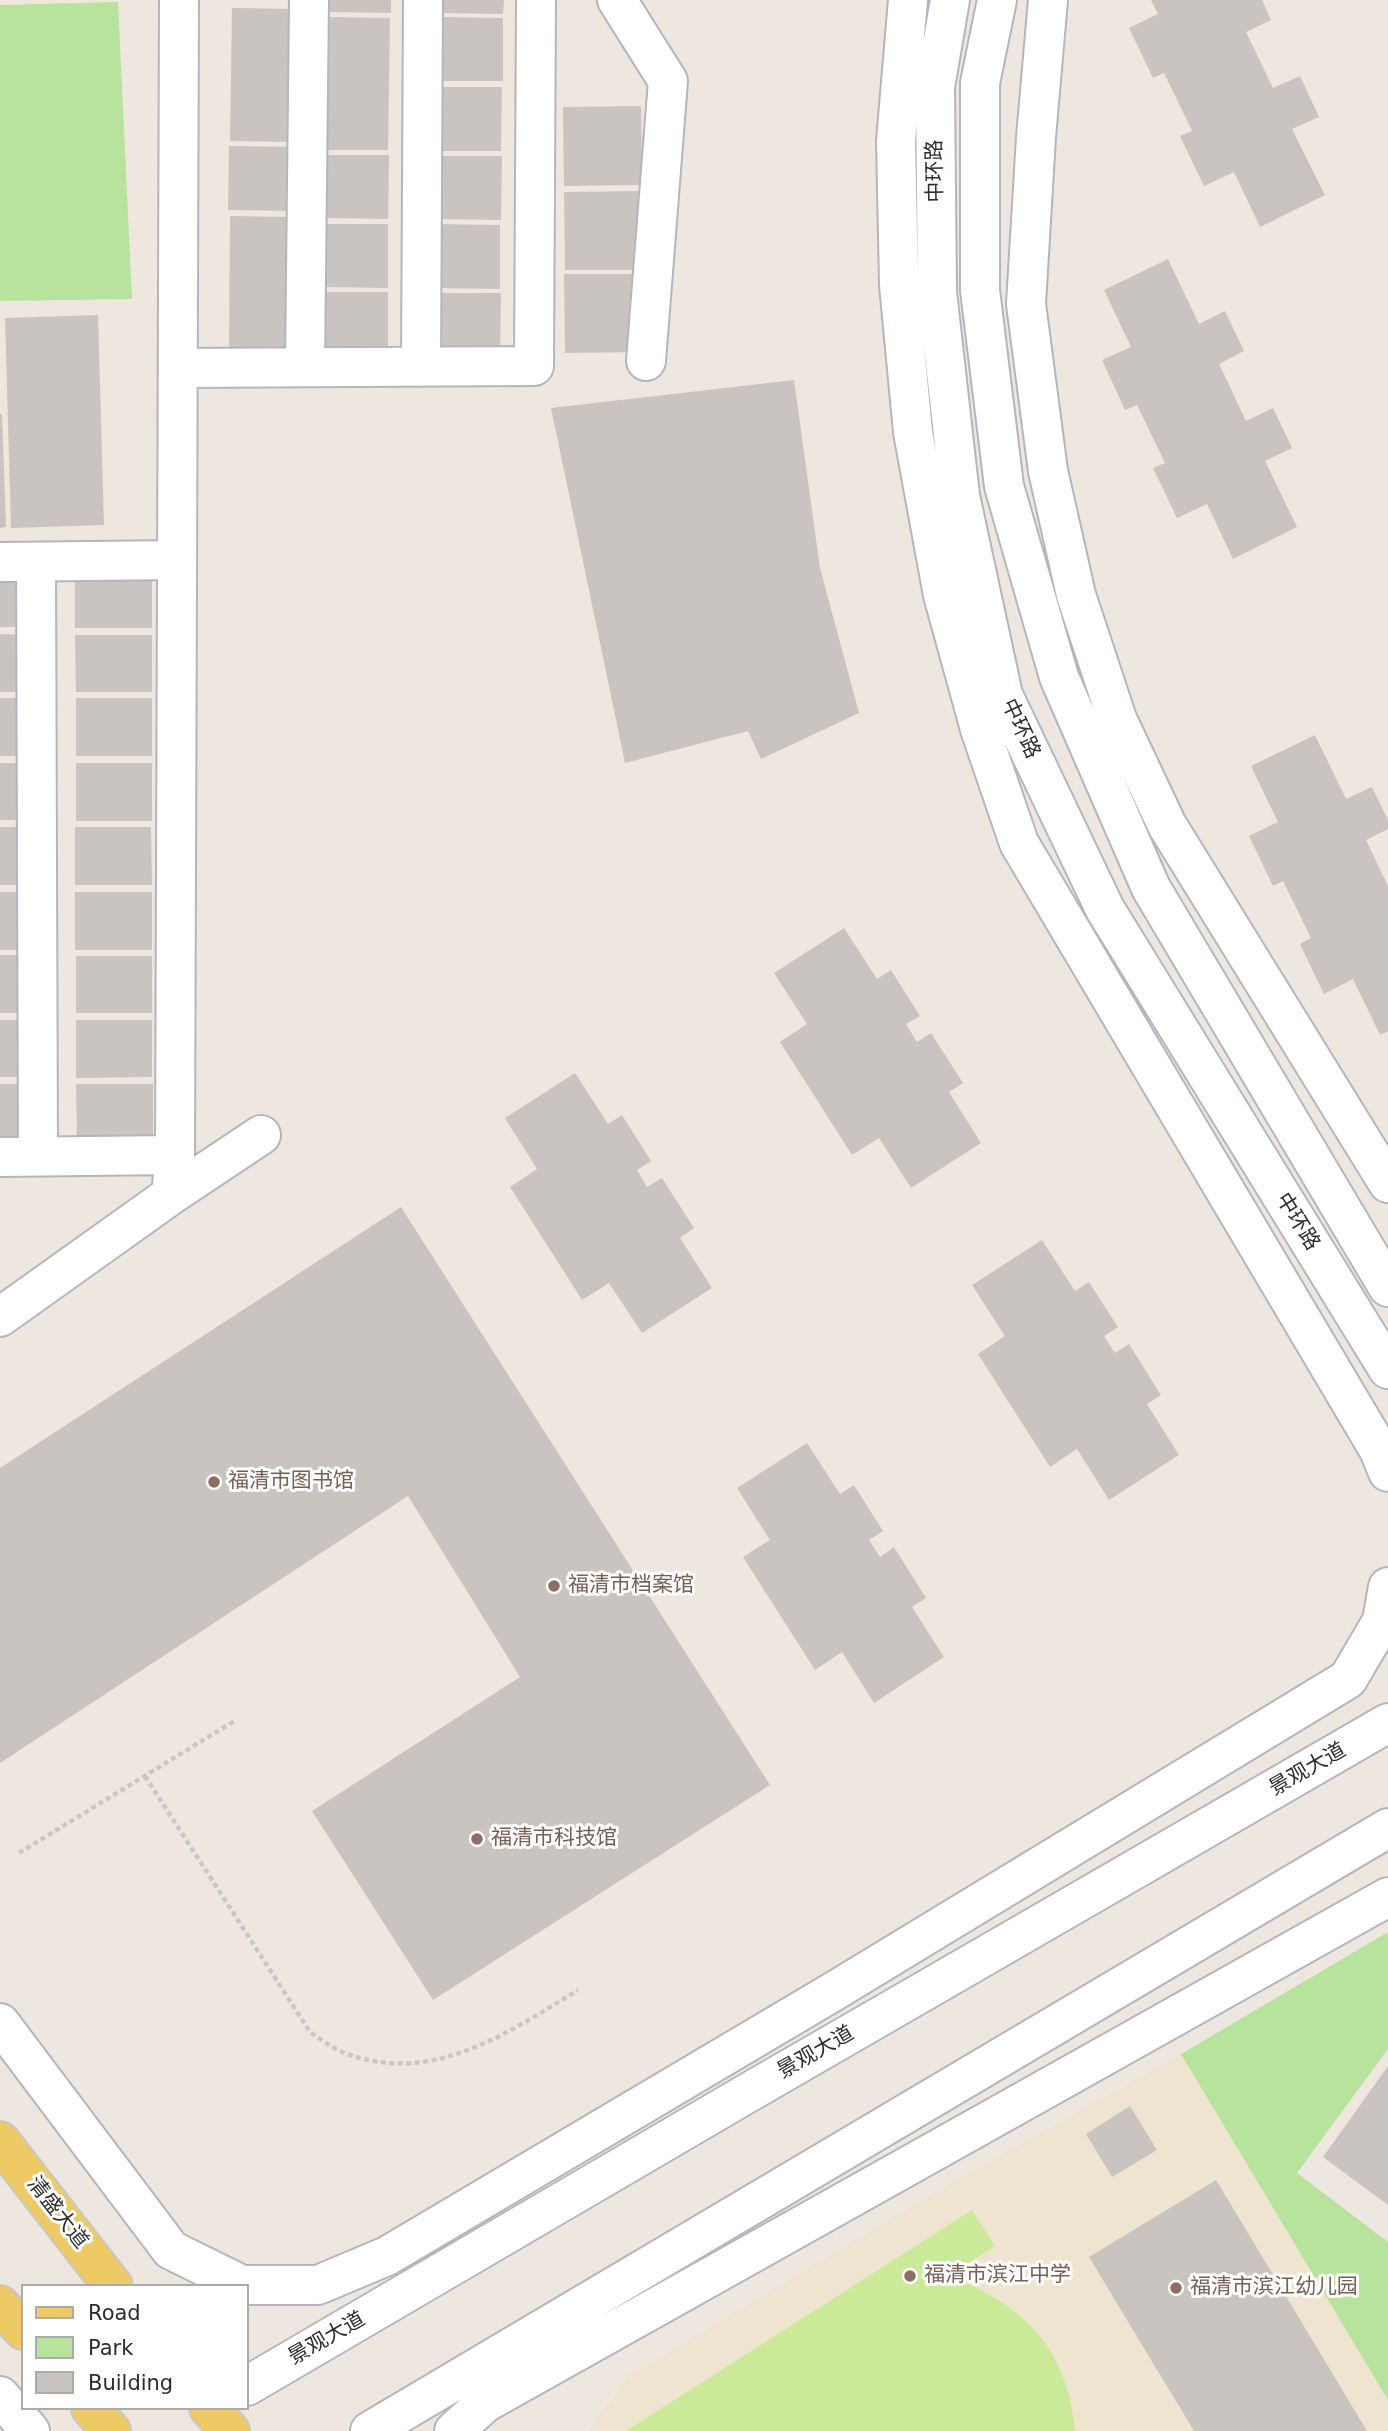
<!DOCTYPE html>
<html>
<head>
<meta charset="utf-8">
<style>
	body { margin:0 }
	#map { position:relative; width:1388px; height:2431px; overflow:hidden; background:#eee7df; font-family:"DejaVu Sans",sans-serif }
	canvas { display:block }
	.legend { position:absolute; left:21px; top:2284px; width:228px; height:126px; box-sizing:border-box; background:#fff; border:2px solid #ababab; margin:0; padding:9px 12px; list-style:none; font-size:21px; color:#2d2d2d }
	.legend li { display:flex; align-items:center; gap:14px; height:35px }
	.legend b { width:35px; border:2px solid #ababab }
</style>
</head>
<body>
<div id="map">
<canvas width="1388" height="2431"></canvas>
<ul class="legend">
<li><b style="height:9px;background:#eeca64"></b>Road</li>
<li><b style="height:19px;background:#b7e39d"></b>Park</li>
<li><b style="height:19px;background:#c9c4bf"></b>Building</li>
</ul>
</div>
<script>
const g = document.querySelector('canvas').getContext('2d');
g.lineJoin = 'round';
function paint(path, color) { g.fillStyle = color; g.fill(path, 'evenodd'); }
function stroke(path, color, width, dash) { g.strokeStyle = color; g.lineWidth = width; g.lineCap = dash ? 'butt' : 'round'; g.setLineDash(dash || []); g.stroke(path); }
function label(font, color, halo, rows, align = 'center') {
  g.font = font + ' "DejaVu Sans","Noto Sans SC",sans-serif'; g.lineWidth = 6; g.setLineDash([]); g.textBaseline = 'middle'; g.strokeStyle = halo; g.fillStyle = color; for (const [text, x, y, turn = 0] of rows) {
    g.save(); g.translate(x, y); g.rotate((+turn || 0) * Math.PI / 180); g.textAlign = isNaN(turn) ? turn : align; if (halo) g.strokeText(text, 0, 0); g.fillText(text, 0, 0); g.restore();
  }
}
const education = new Path2D(`
	M1181,2054l207,346v31h-799l39,-55 335,-200z`);
const green = new Path2D(`
	M118,2l14,297 -132,2v-296z
	M1388,1932v117l-91,124 91,69v158l-207,-346z`);
const pitch = new Path2D(`
	M972,2210l23,36 -47,30c76,28 120,73 127,155h-449z`);
const building = new Path2D(`
	M326,0h65v13l-65,-1z
	M438,0h66l-1,14 -65,-1z
	M1151,0h111l9,20 -25,12 27,56 27,-12 19,41 -27,12 33,66 -65,32 -26,-55 -30,14 -24,-50 12,-5 -28,-58 -11,5 -24,-50 29,-14z
	M232,8l63,1 -2,133 -63,-1z
	M327,17l63,1 -2,132h-63z
	M438,17l65,1v63h-65z
	M437,87h65l-1,64h-65z
	M641,106l1,79 -78,1 -1,-79z
	M229,146l66,1 -1,64 -66,-1z
	M324,155h65l-1,64 -65,-1z
	M436,156h66l-1,64 -66,-1z
	M642,191v79h-77l-1,-78z
	M230,216l63,1 -1,132 -63,-1z
	M323,224h65v64l-66,-1z
	M436,224l64,1v64l-65,-1z
	M1168,259l31,65 26,-13 19,40 -25,13 27,57 27,-13 19,40 -27,13 32,66 -64,32 -26,-55 -30,14 -24,-50 12,-5 -28,-58 -12,5 -23,-50 29,-13 -27,-57z
	M564,274h77l2,78 -78,1z
	M323,292h65v64l-66,-1z
	M436,293h65l-1,64h-65z
	M98,315l6,210 -93,3 -6,-210z
	M794,380l26,188 39,145 -98,46 -13,-28 -123,32 -74,-355z
	M0,414h2l4,113 -6,1z
	M0,569h26v58h-26z
	M75,570h77v58h-77z
	M0,634l26,1v57h-26z
	M75,635h77v57h-76z
	M0,698h26v58h-26z
	M76,698h76v58h-76z
	M1315,735l31,64 26,-12 16,33v9l-22,11 22,46v145l-8,4 -27,-56 -29,15 -24,-50 11,-6 -28,-57 -10,5 -24,-50 29,-14 -27,-56z
	M0,763h26l1,57h-27z
	M76,763h76v58h-76z
	M0,827h26v58h-26z
	M75,827h76l1,58h-77z
	M0,892h26v58h-26z
	M75,892h77v58h-77z
	M844,928l33,51 14,-9 29,46 -14,8 11,18 14,-9 32,50 -14,9 32,51 -70,45 -32,-50 -27,17 -72,-113 27,-18 -33,-51z
	M0,955h26v58h-26z
	M76,956h76v57h-76z
	M0,1020h26v57h-26z
	M76,1020h76v57l-76,1z
	M575,1073l33,51 14,-9 29,46 -14,9 10,17 15,-9 32,50 -14,10 32,50 -70,45 -33,-50 -27,17 -72,-113 27,-18 -32,-51z
	M0,1084h26v57h-26z
	M76,1084h77v58h-76z
	M401,1207l369,578 -337,215 -121,-189 208,-134 -112,-181 -408,267v-295z
	M1042,1240l33,51 14,-9 29,45 -14,9 11,17 14,-9 32,51 -14,9 32,51 -70,45 -32,-51 -27,18 -72,-113 27,-18 -33,-51z
	M807,1443l33,51 14,-9 29,46 -14,9 11,17 14,-10 32,51 -14,9 32,50 -70,46 -32,-51 -27,18 -72,-113 27,-17 -33,-52z
	M1388,2066v139l-65,-48z
	M1130,2106l27,44 -45,27 -26,-43z
	M1216,2180l151,251h-173l-105,-174z`);
const path = new Path2D(`
	M145,1776l165,256c10,7 21,15 32,20 88,35 164,-18 236,-62
	M19,1853l217,-133`);
const minor = new Path2D(`
	M617,0l51,81 -22,280
	M908,0l-12,141 3,144 14,147 30,163 37,134 39,114 360,607 9,22
	M950,0l-15,87 2,205 23,204 43,199 102,214 283,460
	M997,0l-17,83v207l24,196 55,191 92,211 237,399
	M1048,0l-12,137 -10,167 22,167 28,124 41,124 50,106 221,358
	M305,367l4,-367
	M421,367l2,-367
	M178,368l356,-2 2,-366
	M0,562l177,-2
	M36,562l2,594
	M0,1157l175,-2
	M171,1195l4,-40 4,-1155
	M0,1317l171,-122 90,-60
	M0,2023l171,227 71,35h76l69,-29 449,-266 512,-311 34,-58 6,-34
	M247,2386l499,-292 642,-371
	M0,2396l30,35
	M370,2431l1018,-603
	M454,2431l31,-28 903,-506`);
const major = new Path2D(`
	M0,2141l113,145
	M0,2305l23,25
	M91,2408l20,23
	M209,2408l21,23`);
const markers = [
	[214,1482,7,"#8d6e63"],
	[554,1586,7,"#8d6e63"],
	[477,1839,7,"#8d6e63"],
	[910,2276,7,"#8d6e63"],
	[1176,2288,7,"#8d6e63"]
];
const streetNames = [
	["中环路",936,171,-91],
	["中环路",1020,729,65],
	["中环路",1297,1222,58],
	["景观大道",1308,1770,-30],
	["景观大道",816,2053,-30],
	["清盛大道",57,2213,52],
	["景观大道",327,2339,-30]
];
const educationNames = [
	["福清市图书馆",228,1482],
	["福清市档案馆",568,1586],
	["福清市科技馆",491,1839],
	["福清市滨江中学",924,2276],
	["福清市滨江幼儿园",1190,2288]
];
paint(education, '#efe4cf');
paint(green, '#b7e39d');
paint(pitch, '#caea99');
paint(building, '#c9c4bf');
stroke(minor, '#b3b6bf', 42);
stroke(major, '#c8c8c8', 42);
stroke(path, '#c8c8c8', 4.5, [5, 3.5]);
stroke(minor, '#fff', 38);
stroke(major, '#eeca64', 38);
for (const [x, y, r, color] of markers) { const dot = new Path2D(); dot.arc(x, y, r, 0, 2 * Math.PI); g.fillStyle = color; g.fill(dot); stroke(dot, '#fff', 2.5); }
label('21px', '#2d2d2d', '#fff', streetNames);
label('21px', '#785e54', '#fff', educationNames, 'left');
</script>
</body>
</html>
